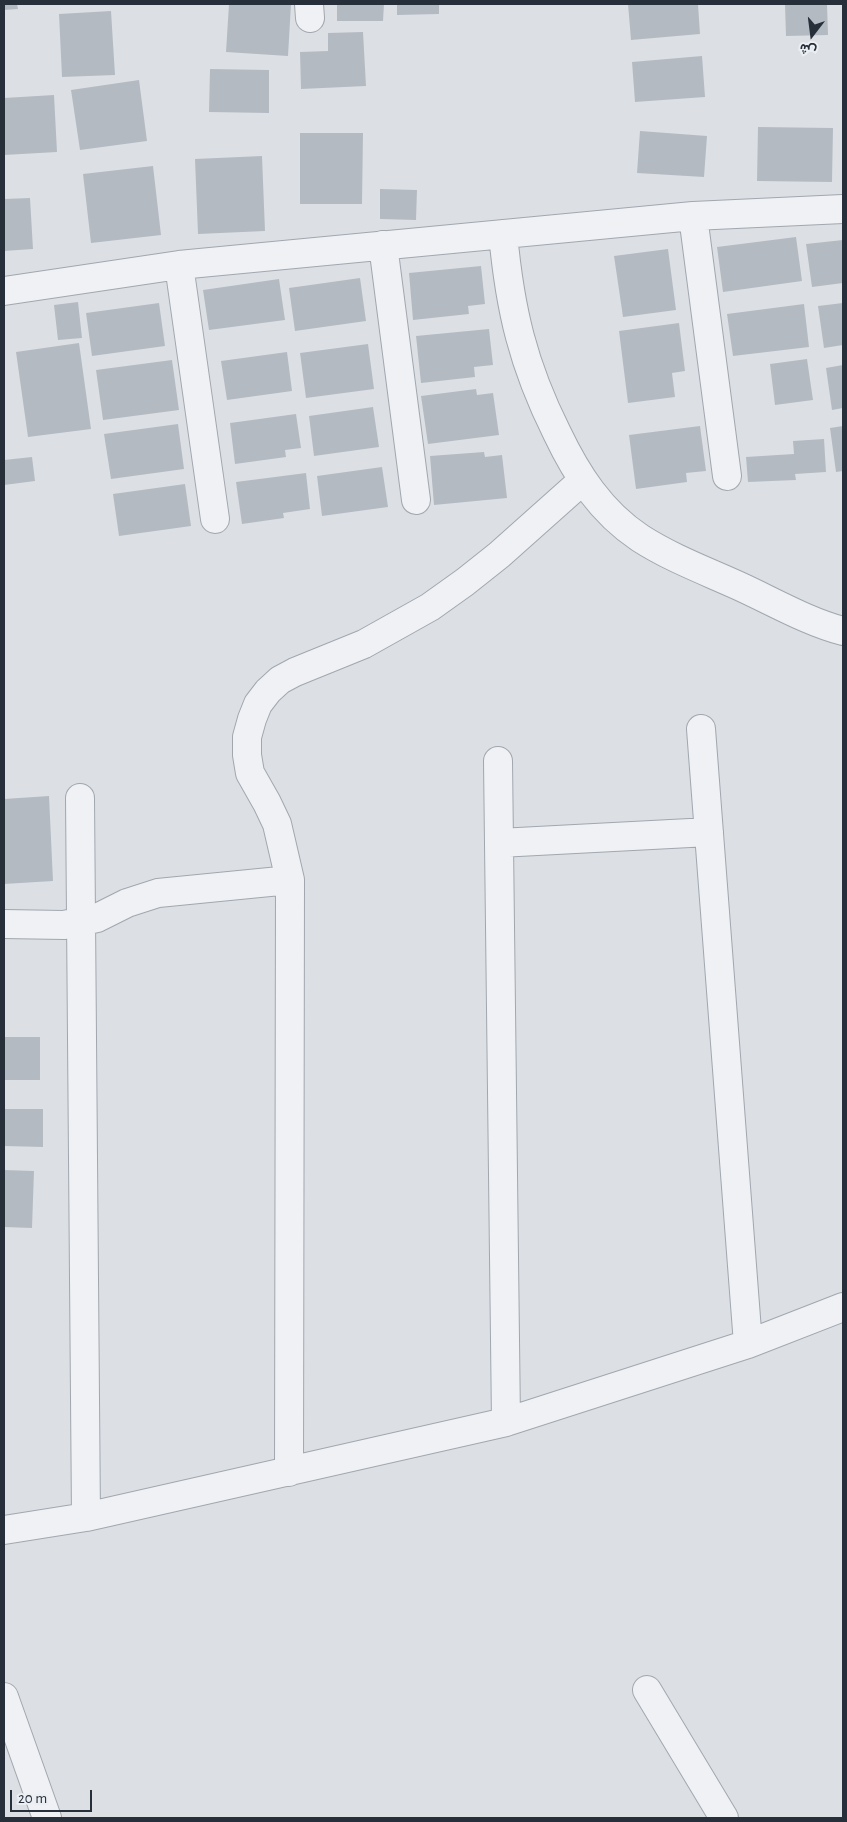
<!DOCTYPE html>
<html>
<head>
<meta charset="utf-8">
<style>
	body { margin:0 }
	#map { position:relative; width:847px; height:1822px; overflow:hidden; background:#dce0e5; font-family:"Alegreya Sans",Vazirmatn,sans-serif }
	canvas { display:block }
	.frame { position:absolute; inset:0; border:5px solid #272f3b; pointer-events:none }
	.north { position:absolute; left:787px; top:10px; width:50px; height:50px; -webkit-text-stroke:4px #ebeff3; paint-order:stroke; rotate:195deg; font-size:14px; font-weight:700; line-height:20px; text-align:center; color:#272f3b }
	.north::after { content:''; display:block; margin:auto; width:18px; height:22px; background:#272f3b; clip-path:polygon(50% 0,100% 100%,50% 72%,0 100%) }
	.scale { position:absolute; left:10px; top:1790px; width:82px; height:22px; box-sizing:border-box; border:2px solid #272f3b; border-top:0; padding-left:6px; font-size:15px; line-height:18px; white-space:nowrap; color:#272f3b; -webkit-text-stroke:4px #ebeff3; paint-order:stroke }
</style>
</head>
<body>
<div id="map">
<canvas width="847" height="1822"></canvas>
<div class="frame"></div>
<div class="north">ش</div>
<div class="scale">20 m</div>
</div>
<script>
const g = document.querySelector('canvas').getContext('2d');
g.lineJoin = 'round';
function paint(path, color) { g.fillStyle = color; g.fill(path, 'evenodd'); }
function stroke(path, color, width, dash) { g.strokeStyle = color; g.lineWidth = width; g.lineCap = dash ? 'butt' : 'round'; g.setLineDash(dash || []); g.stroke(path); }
const building = new Path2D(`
	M4,4h13l1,5 -14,1z
	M229,4h62l-3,52 -62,-4z
	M337,4h47l-1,17h-46z
	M397,4h42v10l-42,1z
	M628,4h70l2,30 -69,6z
	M785,4h42l1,31 -42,1z
	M111,11l4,64 -53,2 -3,-63z
	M363,32l3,54 -65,3 -1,-37 28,-1v-18z
	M702,56l3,41 -70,5 -3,-40z
	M210,69l59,1v43l-60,-1z
	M139,80l8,61 -67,9 -9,-60z
	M54,95l3,57 -53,3v-57z
	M758,127l75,1 -1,54 -75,-1z
	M640,131l67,5 -3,41 -67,-4z
	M300,133h63l-1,71h-62z
	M262,156l3,75 -67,3 -3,-75z
	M153,166l8,69 -70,8 -8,-69z
	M380,189l37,1 -1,30 -36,-1z
	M30,198l3,51 -29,2v-52z
	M796,237l6,44 -79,11 -6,-45z
	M843,240v43l-31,4 -6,-43z
	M668,249l8,61 -53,7 -9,-61z
	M481,266l4,38 -17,2 1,8 -56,6 -4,-47z
	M360,278l6,43 -71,10 -6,-43z
	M279,279l6,41 -76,10 -6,-40z
	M78,302l4,36 -24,2 -4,-35z
	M159,303l6,43 -73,10 -6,-43z
	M843,303v42l-19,3 -6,-42z
	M804,304l5,43 -76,9 -6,-42z
	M679,323l6,48 -13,2 3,24 -47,6 -9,-72z
	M489,329l4,36 -19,2 1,10 -54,6 -5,-47z
	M79,343l12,86 -63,8 -12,-85z
	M368,344l6,45 -68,9 -6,-45z
	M287,352l5,39 -65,9 -6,-39z
	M807,359l6,41 -38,5 -5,-41z
	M172,360l7,50 -76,10 -7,-50z
	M843,365v43l-11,2 -6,-42z
	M476,389l1,6 16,-2 6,42 -71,9 -7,-48z
	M373,407l6,40 -65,9 -5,-40z
	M296,414l5,34 -16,2 1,7 -51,7 -5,-41z
	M178,424l6,45 -73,10 -7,-45z
	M700,426l6,45 -20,2 1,9 -51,7 -7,-54z
	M843,426v45l-7,1 -6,-44z
	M824,439l2,33 -31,2 1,6 -48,2 -2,-25 48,-3 -1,-13z
	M484,452l1,5 17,-2 5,43 -73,7 -4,-49z
	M32,457l3,24 -31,4v-25z
	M382,467l6,40 -66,9 -5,-40z
	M306,473l4,36 -27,4 1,5 -42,6 -6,-42z
	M185,484l6,42 -72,10 -6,-42z
	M49,796l4,85 -49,3v-85z
	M4,1037h36v43h-36z
	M4,1109h39v38l-39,-1z
	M4,1170l30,1 -2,57 -28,-1z`);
const minor = new Path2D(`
	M309,4l1,14
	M693,216l34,260
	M503,234c7,76 20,131 54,199 20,42 44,79 83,105 31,20 66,33 99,48 33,15 69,36 104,45
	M383,245l33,255
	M179,265l36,254
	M4,291l175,-26 514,-49 150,-7
	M701,729l47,615
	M498,761l8,661
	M80,798l6,719
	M499,843l210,-11
	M4,924l60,1 33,-7 30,-15 31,-10 132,-13
	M289,1472l1,-592 -13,-56 -10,-21 -17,-30 -3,-18v-18l5,-18 6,-15 10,-13 12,-11 15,-8 69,-28 66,-37 35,-25 34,-27 83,-74
	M4,1530l82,-13 420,-95 242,-78 95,-37
	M647,1690l77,128
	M4,1697l43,121`);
paint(building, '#b4bac2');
stroke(minor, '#a2a7af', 30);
stroke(minor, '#eff1f4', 28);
</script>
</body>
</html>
